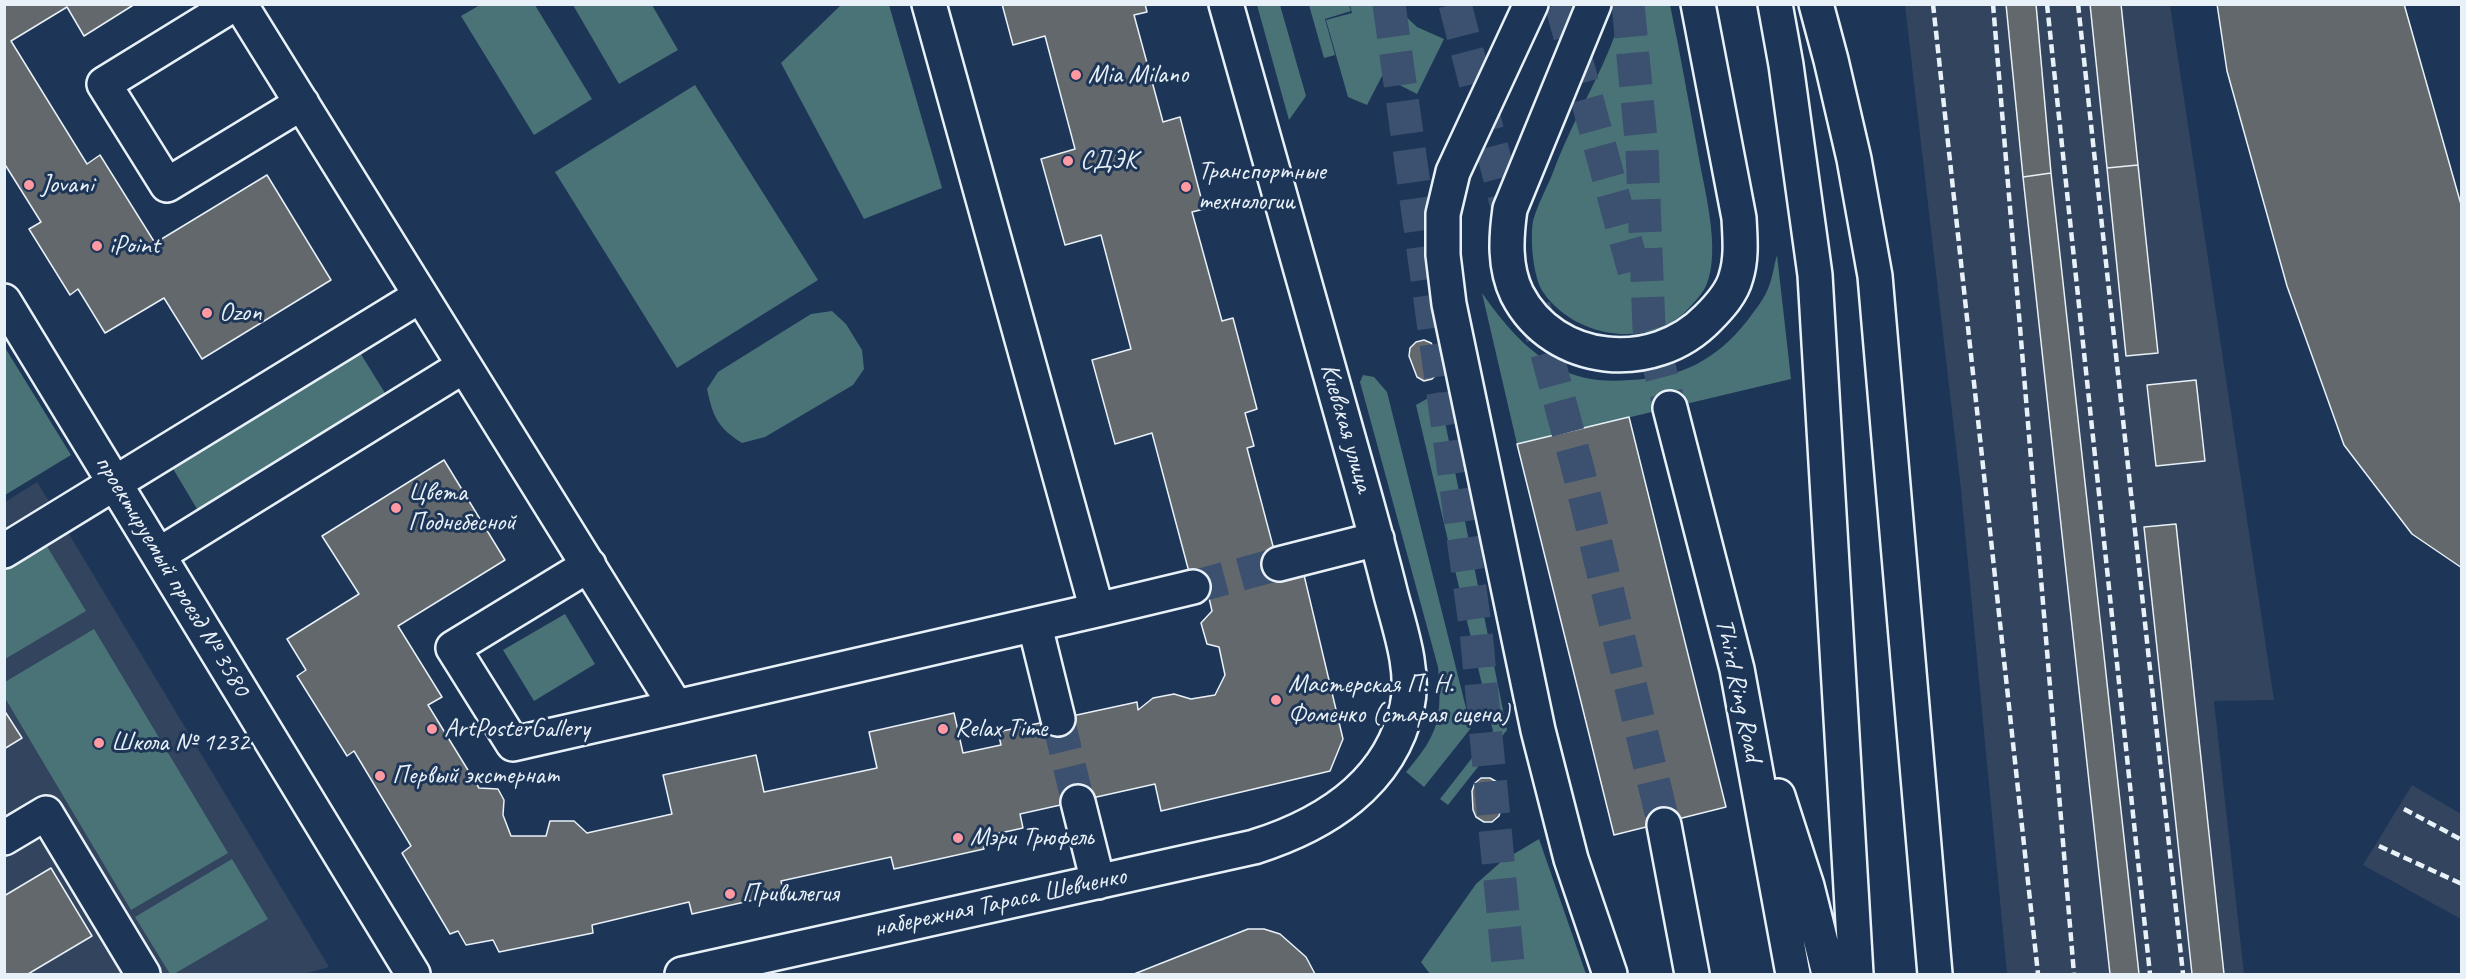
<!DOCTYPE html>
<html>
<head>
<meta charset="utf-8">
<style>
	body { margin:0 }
	#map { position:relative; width:2466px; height:979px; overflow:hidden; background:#1d3557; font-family:Caveat,sans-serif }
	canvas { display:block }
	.frame { position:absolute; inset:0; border:6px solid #e8f1f8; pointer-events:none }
</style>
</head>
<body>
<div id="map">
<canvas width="2466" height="979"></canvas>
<div class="frame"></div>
</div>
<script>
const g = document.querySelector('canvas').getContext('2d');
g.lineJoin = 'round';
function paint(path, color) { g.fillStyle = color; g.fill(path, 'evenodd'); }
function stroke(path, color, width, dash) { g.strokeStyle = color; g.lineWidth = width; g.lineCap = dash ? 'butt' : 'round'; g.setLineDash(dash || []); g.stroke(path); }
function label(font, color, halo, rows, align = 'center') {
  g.font = font + ' Caveat,sans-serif'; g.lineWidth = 6; g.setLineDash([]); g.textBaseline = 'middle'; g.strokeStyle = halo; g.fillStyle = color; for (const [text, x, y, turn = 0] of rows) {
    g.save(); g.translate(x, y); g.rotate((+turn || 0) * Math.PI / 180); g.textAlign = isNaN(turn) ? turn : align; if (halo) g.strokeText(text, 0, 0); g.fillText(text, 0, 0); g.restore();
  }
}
const built = new Path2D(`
	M1905,5h265l104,695 -60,1 30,273h-237l-46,-484z
	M37,482l23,37 269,448 -25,7h-299v-472z
	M2412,785l49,29v105l-98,-54z`);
const green = new Path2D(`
	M1627,4l43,1c10,47 18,94 27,142 6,39 25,102 9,139 -5,10 -15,20 -23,28 -41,35 -110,22 -140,-22 -10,-15 -13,-53 -10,-71 4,-15 13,-32 19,-46 14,-39 34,-74 51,-111 9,-20 16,-40 24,-60z
	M480,5h55l57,94 -58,36 -73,-119z
	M573,5h79l26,45 -59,34z
	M841,5h48l53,183 -78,31 -83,-156z
	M1257,5h23l26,91 -17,24z
	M1309,5h40l2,6 -26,8 10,36 -11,3z
	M1350,5h32l19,7 16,15 27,12 -27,55 -35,-18 -15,29 -19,-8 -22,-77 26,-7z
	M695,85l123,195 -141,88 -122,-196z
	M1777,255l14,124 -274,65 -35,-151c21,30 42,55 73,73 23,14 49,16 75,14 51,-2 86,-20 117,-59 8,-11 18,-23 22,-35 4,-10 5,-21 8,-31z
	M832,311l14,13 16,26 2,19 -11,16 -88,52 -23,6c-24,-15 -29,-26 -35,-54l11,-17 93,-58z
	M4,346l67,109 -66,40h-1z
	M359,351l29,47 -188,116 -28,-47z
	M1363,375l11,2 13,15 84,336 -47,59 -18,-15c34,-39 36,-55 32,-105l-78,-285z
	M1439,392l68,338 -59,75 -8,-6 53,-68 -77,-326z
	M45,543l41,68 -81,48 -1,-92z
	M565,614l30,50 -61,37 -31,-51z
	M94,629l134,224 -97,57 -126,-212v-16z
	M1539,839l47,135h-156l-9,-12 55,-78 26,-23z
	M232,859l36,60 -94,55h-4l-35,-57z`);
const building = new Path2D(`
	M4,4h131l-51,32 -17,-29 -56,34 76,123 13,-9 55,88 112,-68 64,105 -129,79 -38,-61 -59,35 -27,-44 -8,6 -41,-66 12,-7 -37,-59z
	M1002,4h143l2,8 -13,3 29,107 17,-5 24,92 -12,3 30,109 11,-3 24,91 -12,4 9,33 -7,2 35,132 22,-5 39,164 -13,32 -169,40 -6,-27 -135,30 3,14 -41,9 2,12 -90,20 -3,-12 -110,24 3,12 -92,21 -3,-12 -97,23 1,8 -94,19 -6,-12 -27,5 -8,-14 -8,3 -48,-81 9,-7 -57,-95 -7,5 -50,-80 9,-6 -19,-31 72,-45 -37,-58 122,-76 61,100 -107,66 44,71 -14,8 51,83 19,1 6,11 -1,15 8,21h35l4,-15h24l13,12 85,-19 -9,-39 93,-20 8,37 113,-24 -8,-36 85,-19 9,40 38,-8 -3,-13 139,-30 1,8 15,-12 21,-4 17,5 24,-4 10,-20 -6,-28 -12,-3 -6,-21 11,-12 -3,-13 -12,4 -45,-169 -37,11 -23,-84 39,-11 -30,-114 -36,10 -24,-86 34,-10 -30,-113 -32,9z
	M2006,4h30l15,169 -28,4z
	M2090,4h31l17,161 -31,3z
	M2217,4h187l58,204v360l-50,-34 -68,-89 -57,-159 -60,-215z
	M2138,165l20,188 -32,3 -19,-188z
	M2051,173l88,801h-29l-87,-797z
	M1424,340l7,3 5,8 3,14 -1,8 -6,6 -8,2 -7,-4 -8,-21 1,-8 6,-6z
	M2196,380l9,81 -49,5 -9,-81z
	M1629,417l97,390 -112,28 -97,-391z
	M2176,524l48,450h-32l-48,-447z
	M4,710l18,28 -18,11z
	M1481,778h9l7,4 3,9 1,17 -2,8 -7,6h-8l-8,-5 -3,-7 -1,-19 3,-8z
	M51,868l41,68 -64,38h-24v-78z
	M1248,929h16l16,5 26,23 9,17h-181z`);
const minorTunnel = new Path2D(`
	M1193,587l86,-23
	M1058,719l20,83`);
const majorTunnel = new Path2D(`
	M1389,4l87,628 33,342
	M1455,4l58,226
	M1561,4l73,267
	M1628,4l14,146 7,178 21,80
	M1534,306l45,167 85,352`);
const minor = new Path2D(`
	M234,4l-130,80 63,101 135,-82
	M240,4l436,703 421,-97 -168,-606
	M4,301l409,673
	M4,551l416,-255
	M160,554l304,-188
	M1279,564l98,-25
	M589,565l-136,83 60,96 163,-37
	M1097,610l96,-23
	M1035,626l23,93
	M1078,802l20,80
	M4,838l42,-25 97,161
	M682,974l572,-127c70,-22 136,-63 153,-140 8,-36 -7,-78 -16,-112 -10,-40 -21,-80 -32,-119 -44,-157 -88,-314 -133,-472`);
const major = new Path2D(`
	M1531,4l-78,168 -10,42v41l6,49 89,426 33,129 39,115
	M1594,4l-84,205c-4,28 -6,58 7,85 37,72 137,80 191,24 11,-11 24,-25 28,-41 6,-19 4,-39 3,-59l-41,-214
	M1775,4l11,61 29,210 41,699
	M1816,4l15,56 23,99 21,117 60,698
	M1670,408l67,261 56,305
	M1778,796l29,90 22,88
	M1664,825l28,149`);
const rail = new Path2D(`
	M1933,4l105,970
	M1993,4l81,970
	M2047,4l103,970
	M2078,4l105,970
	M2404,809l58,31
	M2379,846l83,38`);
const markers = [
	[1076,75,6,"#ff9aa2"],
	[1068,161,6,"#ff9aa2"],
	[29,185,6,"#ff9aa2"],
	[1186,187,6,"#ff9aa2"],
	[97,246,6,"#ff9aa2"],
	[207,313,6,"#ff9aa2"],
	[396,508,6,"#ff9aa2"],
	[1276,700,6,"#ff9aa2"],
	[432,729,6,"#ff9aa2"],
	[943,729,6,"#ff9aa2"],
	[99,743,6,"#ff9aa2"],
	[380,776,6,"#ff9aa2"],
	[958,838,6,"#ff9aa2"],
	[730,894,6,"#ff9aa2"]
];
const poiNames = [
	["Mia Milano",1088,75],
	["СДЭК",1080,161],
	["Транспортные",1198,172],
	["технологии",1198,202],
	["Jovani",41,185],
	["iPoint",109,246],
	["Ozon",219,313],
	["Цвета",408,493],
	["Поднебесной",408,523],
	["Мастерская П. Н.",1288,685],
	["Фоменко (старая сцена)",1288,715],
	["ArtPosterGallery",444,729],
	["Relax Time",955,729],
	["Школа № 1232",111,743],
	["Первый экстернат",392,776],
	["Мэри Трюфель",970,838],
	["Привилегия",742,894]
];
const streetNames = [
	["Киевская улица",1346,428,74],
	["проектируемый проезд № 3580",172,576,59],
	["Third Ring Road",1738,690,78],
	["набережная Тараса Шевченко",1000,903,-12]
];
paint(built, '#32445e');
paint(green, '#4a7378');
paint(building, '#63686d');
stroke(building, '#e8f1f8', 1.5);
stroke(minorTunnel, '#3b516f', 33, [33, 16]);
stroke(majorTunnel, '#3b516f', 33, [33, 16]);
stroke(minor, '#e8f1f8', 38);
stroke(major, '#e8f1f8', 38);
stroke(minor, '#1d3557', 33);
stroke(major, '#1d3557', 33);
stroke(rail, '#e8f1f8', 4.5, [9, 4.5]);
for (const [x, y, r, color] of markers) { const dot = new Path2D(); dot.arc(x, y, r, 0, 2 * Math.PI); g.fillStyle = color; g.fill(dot); stroke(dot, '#1d3557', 2); }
label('26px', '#e8f1f8', '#1d3557', poiNames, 'left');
label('26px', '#e8f1f8', '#1d3557', streetNames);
</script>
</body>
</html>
